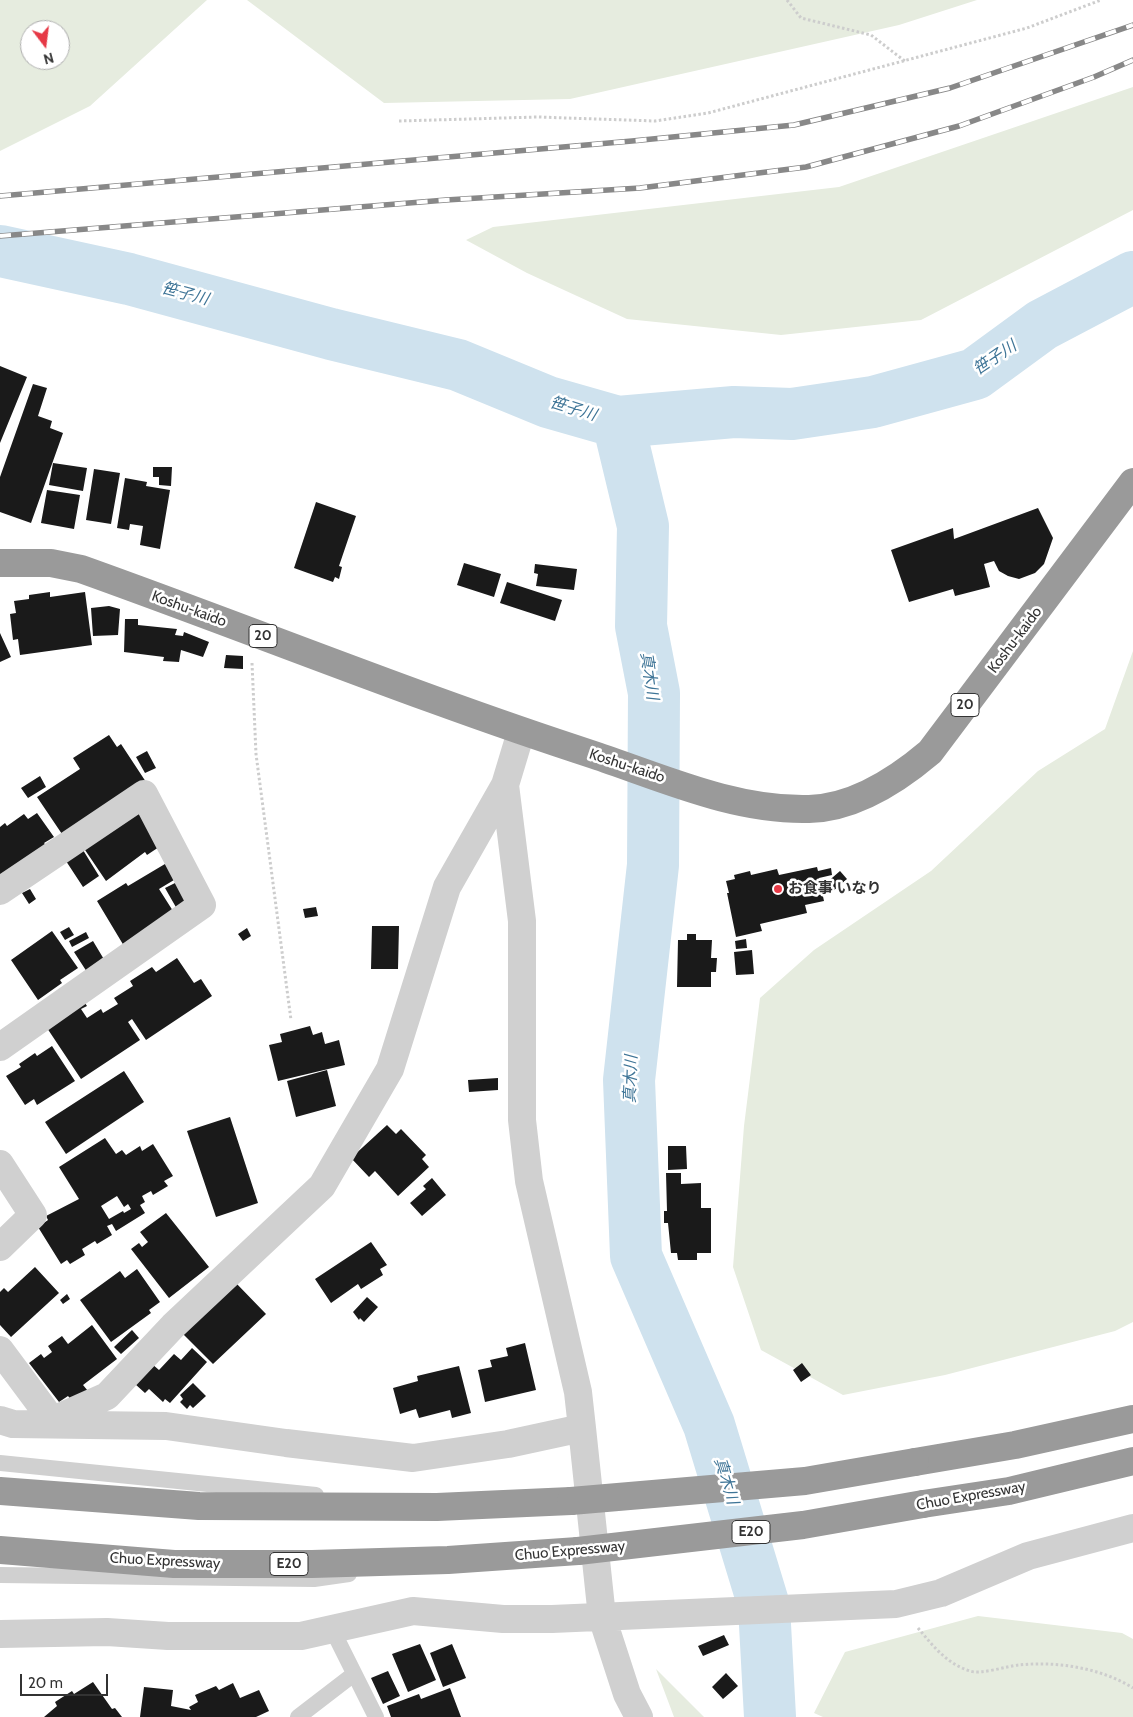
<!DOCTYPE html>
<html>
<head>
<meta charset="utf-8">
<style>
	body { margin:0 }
	#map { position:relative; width:1133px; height:1717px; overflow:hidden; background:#fff; font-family:Cabin,sans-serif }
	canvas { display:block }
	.north { position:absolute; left:20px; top:20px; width:50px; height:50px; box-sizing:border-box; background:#fff; border:1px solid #adadad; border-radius:50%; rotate:165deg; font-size:14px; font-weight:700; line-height:20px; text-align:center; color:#333 }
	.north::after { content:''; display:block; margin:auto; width:18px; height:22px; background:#e63946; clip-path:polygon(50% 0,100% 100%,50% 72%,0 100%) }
	.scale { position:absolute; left:20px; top:1674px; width:88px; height:22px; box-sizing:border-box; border:2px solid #333; border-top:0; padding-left:6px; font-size:15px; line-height:18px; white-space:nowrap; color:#333; -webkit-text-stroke:4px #fff; paint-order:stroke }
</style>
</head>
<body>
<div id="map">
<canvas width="1133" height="1717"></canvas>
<div class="north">N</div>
<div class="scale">20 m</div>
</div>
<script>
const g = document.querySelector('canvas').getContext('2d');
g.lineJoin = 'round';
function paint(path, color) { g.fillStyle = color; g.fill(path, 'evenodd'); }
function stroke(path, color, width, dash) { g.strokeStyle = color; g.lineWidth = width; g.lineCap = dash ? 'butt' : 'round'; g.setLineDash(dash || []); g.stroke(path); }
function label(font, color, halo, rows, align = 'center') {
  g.font = font + ' Cabin,"Noto Sans JP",sans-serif'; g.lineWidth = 5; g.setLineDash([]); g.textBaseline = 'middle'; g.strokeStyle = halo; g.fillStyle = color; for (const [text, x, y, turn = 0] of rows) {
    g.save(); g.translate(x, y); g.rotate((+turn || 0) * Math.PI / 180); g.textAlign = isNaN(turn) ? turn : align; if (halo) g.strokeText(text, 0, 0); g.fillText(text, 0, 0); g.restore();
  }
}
const green = new Path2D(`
	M0,0h207l-117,106 -90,45zM30,30h30v30h-30z
	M247,0h730l-78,25 -329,74 -186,4z
	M1133,87v123l-212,110 -140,15 -154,-16 -100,-46 -61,-33 27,-13 346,-40z
	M1133,651v671l-18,9 -170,44 -102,20 -82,-45 -28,-83 11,-141 16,-128 54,-48 117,-79 107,-100 67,-42z
	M978,1616l144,17 11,6v78h-310l-9,-4 31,-61z
	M656,1669l48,48h-30z`);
const river = new Path2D(`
	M0,251l129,28 202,55 127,31 90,37 70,20 116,-10 58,2 81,-12 102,-28 67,-49 91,-48
	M618,422l25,104 -2,100 13,67 -1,172 -24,215 7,176 73,169 55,181 6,111`);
const building = new Path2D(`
	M0,366l27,11 -27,66z
	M33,384l14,4 -9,28 14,5 -2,7 13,5 -32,90 -31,-11v-35z
	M53,463l34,5 -4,23 -34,-6z
	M153,467h19l-1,19 -12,-1v-8h-6z
	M94,469l26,4 -9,51 -25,-4z
	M125,478l22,4 -1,4 24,4 -10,59 -20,-4 3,-19 -13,-2 -1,6 -12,-2z
	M47,490l33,5 -6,34 -33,-6z
	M316,502l40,14 -17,50 3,1 -3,12 -4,-2 -2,5 -39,-14z
	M1038,508l15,30 -9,26 -9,9 -16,6 -11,-3 -9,-5 -5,-10 -10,3 6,23 -35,9 -2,-7 -44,13 -18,-52 62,-22 1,11z
	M464,563l37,11 -7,23 -37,-12z
	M535,564l42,5 -3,21 -38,-4 2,-12 -4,-1z
	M507,582l55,18 -7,21 -55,-18z
	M50,592v5l35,-5 7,53 -72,10 -2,-16 -5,1 -3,-26 6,-1 -2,-12 15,-2v-4z
	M109,606l11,3 -2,26 -25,1 -2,-28z
	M125,619h13v6l39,4 -2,6 8,1 1,-4 25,10 -6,15 -22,-7 -2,12 -16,-1 1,-4 -40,-5z
	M0,633l11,24 -11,5z
	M226,655l17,1v13l-19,-1z
	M109,735l8,12 4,-3 25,38 -82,55 -27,-40 43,-28 -7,-11z
	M147,751l9,17 -11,5 -9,-16z
	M40,776l6,11 -18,11 -7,-10z
	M138,810l21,37 -12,8 -2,-3 -39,29 -23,-34z
	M37,813l17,24 -10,6 5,6 -49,32v-54l5,-4 2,3 17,-12 4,5z
	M83,850l16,26 -16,11 -17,-26z
	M170,861l9,16 -20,12 14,22 -49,35 -27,-45 29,-18 2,3z
	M817,867l1,4 13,-3 1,7 -13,3 5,23 -19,4 2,8 -47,11 2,7 -26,6 -9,-44h2l-3,-12 9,-2 -1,-4 16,-4 1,4 26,-6 2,6z
	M840,871l7,8 -15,13 -7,-8z
	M179,881l12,20 -14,8 -12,-21z
	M30,889l6,10 -7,5 -7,-11z
	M316,907l2,9 -13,2 -2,-9z
	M372,926h27l-1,43h-27z
	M69,927l5,8 -9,5 -5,-8z
	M247,928l4,8 -8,5 -5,-7z
	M52,931l26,37 -18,12 2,3 -24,17 -27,-40z
	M86,932l3,6 -17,9 -3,-6z
	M687,934h9v6h16l-1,18h6l-1,14h-5v15h-34l1,-47h9z
	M746,939l1,9 -11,1 -1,-8z
	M93,941l12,20 -18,11 -13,-20z
	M752,950l2,24 -18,1 -2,-23z
	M177,958l17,25 7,-4 11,17 -66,44 -14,-21 -4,3 12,18 -59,39 -36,-54 38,-25 4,6 -6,3 6,9 14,-9 2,4 15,-9 -4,-6 19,-12 -3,-5 22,-14 4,5z
	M310,1026l3,9 9,-3 3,12 14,-4 6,25 -67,16 -9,-36 13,-3 -2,-8z
	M52,1046l23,35 -38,24 -3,-6 -9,6 -19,-29 15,-9 -2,-3 16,-11 2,3z
	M327,1070l9,36 -40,11 -9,-36z
	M124,1071l20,31 -78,52 -21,-32z
	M498,1078v12l-29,2 -1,-12z
	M230,1117l28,86 -42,14 -29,-86z
	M387,1125l9,9 5,-5 25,26 -4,4 7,8 -31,29 -23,-25 -6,6 -18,-19z
	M105,1138l11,16 6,-4 4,5 14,-9 2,5 11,-7 20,32 -9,5 4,5 -15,9 -2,-4 -9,5 3,6 -5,3 5,8 -29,18 -4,-7 -5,2 5,9 -15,9 -2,-3 -13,8 3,6 -15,9 -3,-4 -6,4 -23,-37 10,-7 -2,-4 33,-17 -20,-32zM117,1196l7,11 4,-3 3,5 -7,4 -1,-2 -14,8 -8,-13z
	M668,1146h18l1,23 -19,1z
	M666,1173h15v11l20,-1v25h10v45h-14v7h-19l-1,-7h-6l-3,-30h-4v-12h3z
	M432,1178l14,17 -24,21 -12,-13 16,-14 -3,-3z
	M166,1213l43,54 -40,31 -38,-49 8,-6 3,4 6,-5 -8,-10z
	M371,1242l16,23 -7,4 3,6 -22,14 -3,-5 -27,19 -16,-24z
	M35,1267l24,26 -48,44 -11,-12v-33l4,-4 4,4z
	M137,1269l23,33 -11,8 2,3 -40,29 -31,-42 40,-29 5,7z
	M236,1283l30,31 -53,50 -30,-30z
	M67,1294l3,5 -7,5 -3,-4z
	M367,1297l11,10 -14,15 -4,-4 -1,2 -6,-8z
	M92,1325l25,34 -34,26 5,6 -15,11 -5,-6 -9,6 -30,-39 12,-9 3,4 8,-6 -4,-6 14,-10 6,8z
	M132,1330l7,8 -18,16 -7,-7z
	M525,1343l11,47 -51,12 -7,-32 14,-3 -2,-7 18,-4 -2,-8z
	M192,1348l15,14 -37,41 -5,-4 -2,3 -14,-13 -4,4 -10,-9 17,-20 7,6 15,-16 7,6z
	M802,1363l9,12 -10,7 -8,-12z
	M459,1366l12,47 -19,5 -2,-8 -31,8 -3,-9 -16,5 -7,-26 25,-7 -1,-5z
	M193,1383l13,13 -13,12 -3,-3 -3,4 -7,-7 3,-3 -3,-4z
	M724,1635l5,10 -26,11 -5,-10z
	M420,1644l16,36 -28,12 -16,-38z
	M452,1644l14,34 -23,9 -13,-34z
	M388,1671l12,25 -17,8 -12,-26z
	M726,1673l12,13 -15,13 -11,-12z
	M93,1682l19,27 3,-1 7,9h-78l13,-11 -2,-4 17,-11 2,3z
	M233,1683l7,15 19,-8 10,21 -13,6h-116l4,-30 29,3 -2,16 20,4 -2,-3 9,-5 -3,-7 21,-9 3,4z
	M450,1688l11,29h-70l-4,-11 32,-12 2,5z`);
const path = new Path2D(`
	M787,0l14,18 70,17 35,27
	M399,121l139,-4 117,4 53,-8 319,-85 74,-28
	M252,663l4,91 35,266
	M918,1628c15,18 29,36 52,43 10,4 37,-5 49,-6 38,-4 82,3 114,23`);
const lane = new Path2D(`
	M0,1463l316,32
	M0,1575l314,4 35,-5
	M332,1629l44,88
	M298,1717l56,-43`);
const street = new Path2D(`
	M505,785l17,136v199l7,61 49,211 4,36
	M0,891l144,-97 58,111 -202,142
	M0,1164l33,51 -33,32
	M0,1350l52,70
	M0,1420l13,4 153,2 120,17 127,15 95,-14 74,-16 20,189 25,77 12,23
	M51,1421l56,-25 66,-70 149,-140 68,-117 57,-182 58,-102 16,-53
	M0,1634l107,-2 61,4h133l112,-25 90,8h49l344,-15 45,-11 87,-37 105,-28`);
const highway = new Path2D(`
	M0,563h51l30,6c171,61 340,130 513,186 69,23 141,56 215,54 46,-1 88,-29 121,-57l203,-270
	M915,1462l100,-17 118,-26
	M0,1491l199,15 238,1 134,-6
	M923,1504l86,-13 124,-30
	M0,1550l174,14h138l136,-4 130,-9`);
const rail = new Path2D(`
	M0,196l632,-55 162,-16 156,-37 183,-63
	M0,236l446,-36 194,-12 166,-21 153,-41 135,-49 39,-17`);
const highwayBridge = new Path2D(`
	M571,1501l234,-20 110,-19
	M578,1551l225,-26 120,-21`);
const markers = [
	[778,889,5,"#e63946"]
];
const shields = [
	[263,636,28],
	[965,705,28],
	[751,1532,38],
	[289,1564,38]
];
const shieldNames = [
	["20",263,636],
	["20",965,705],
	["E20",751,1532],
	["E20",289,1564]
];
const streetNames = [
	["Koshu-kaido",189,609,20],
	["Koshu-kaido",1015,640,-53],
	["Koshu-kaido",627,766,18],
	["Chuo Expressway",971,1496,-10],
	["Chuo Expressway",570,1551,-5],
	["Chuo Expressway",165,1561,3]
];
const poiNames = [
	["お食事 いなり",788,889]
];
const waterNames = [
	["笹子川",185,294,15],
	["笹子川",995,358,-34],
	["笹子川",573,409,17],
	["真木川",649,676,82],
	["真木川",631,1079,-88],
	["真木川",726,1481,73]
];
paint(green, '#e6ecdf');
stroke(river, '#cfe2ee', 52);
paint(building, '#1a1a1a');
stroke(path, '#cdcdcd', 3, [2.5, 2.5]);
stroke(lane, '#d0d0d0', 16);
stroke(street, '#d0d0d0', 28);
stroke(highway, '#9a9a9a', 28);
stroke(rail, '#888', 5.5);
stroke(rail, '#fff', 4, [11]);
stroke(highwayBridge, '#9a9a9a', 28);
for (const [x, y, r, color] of markers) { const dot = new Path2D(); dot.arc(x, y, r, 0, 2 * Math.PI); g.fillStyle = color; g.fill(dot); stroke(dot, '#fff', 2); }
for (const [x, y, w] of shields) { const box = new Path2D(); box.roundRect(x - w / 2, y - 11.5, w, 23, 4); g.fillStyle = '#fff'; g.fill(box); stroke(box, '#333', 1); }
label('bold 14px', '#333', null, shieldNames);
label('15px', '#333', '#fff', streetNames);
label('bold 15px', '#333', '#fff', poiNames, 'left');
label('italic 16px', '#3f7597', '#fff', waterNames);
</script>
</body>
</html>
